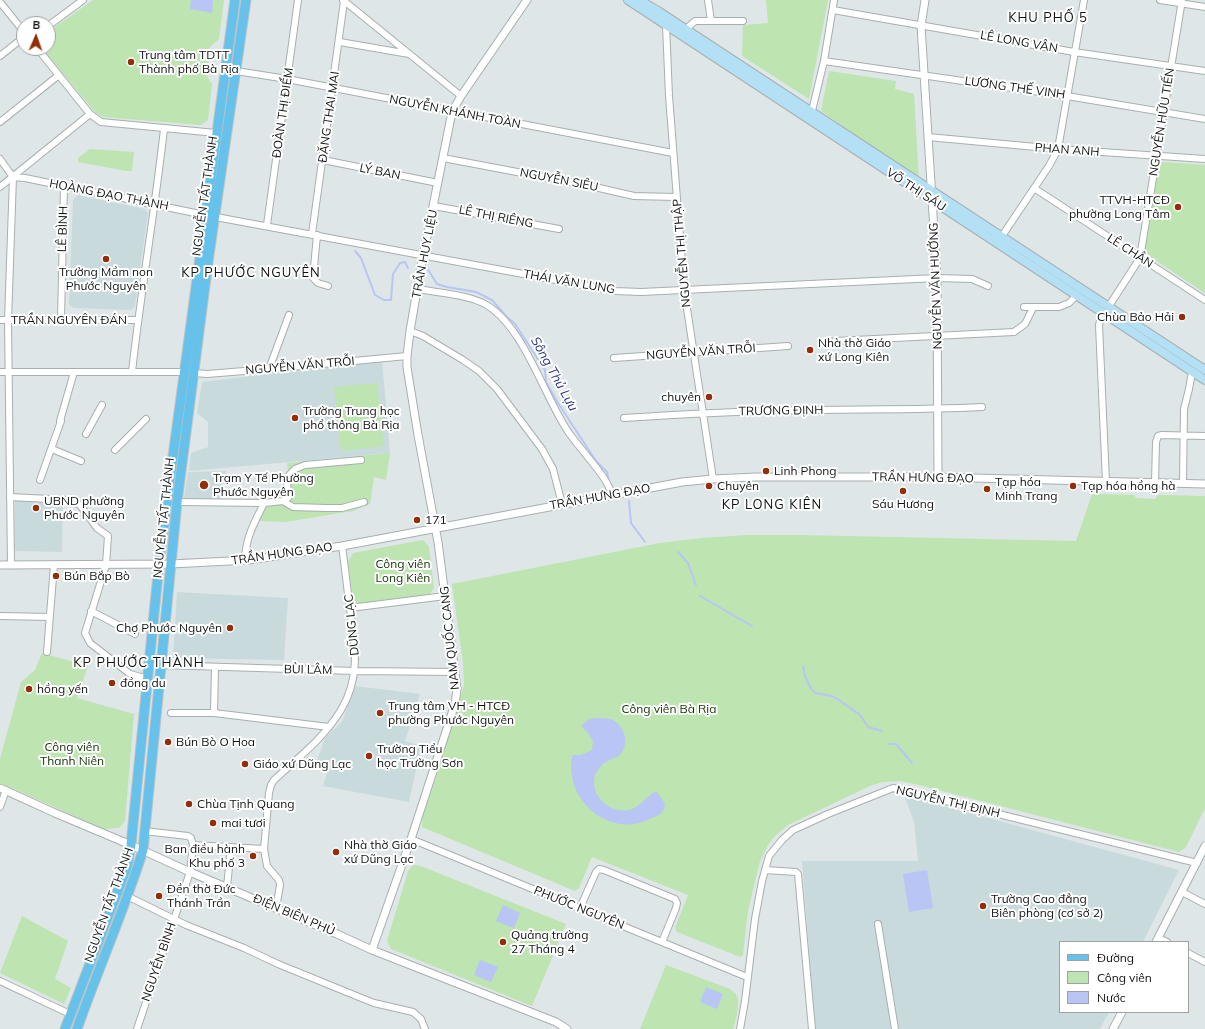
<!DOCTYPE html>
<html>
<head>
<meta charset="utf-8">
<style>
	body { margin:0 }
	#map { position:relative; width:1205px; height:1029px; overflow:hidden; background:#dfe6e7; font-family:Mulish,sans-serif }
	canvas { display:block }
	.legend { position:absolute; left:1059px; top:941px; width:130px; height:72px; box-sizing:border-box; background:#fff; border:1px solid #a0a1a1; margin:0; padding:5px 7px; list-style:none; font-size:12px; color:#111313 }
	.legend li { display:flex; align-items:center; gap:8px; height:20px }
	.legend b { width:20px; border:1px solid #a0a1a1 }
	.north { position:absolute; left:16px; top:16px; width:40px; height:40px; box-sizing:border-box; background:#fff; border:1px solid #a0a1a1; border-radius:50%; rotate:2deg; font-size:11px; font-weight:700; line-height:16px; text-align:center; color:#111313 }
	.north::after { content:''; display:block; margin:auto; width:14px; height:18px; background:#942e09; clip-path:polygon(50% 0,100% 100%,50% 72%,0 100%) }
</style>
</head>
<body>
<div id="map">
<canvas width="1205" height="1029"></canvas>
<ul class="legend">
<li><b style="height:5px;background:#67c2eb"></b>Đường</li>
<li><b style="height:11px;background:#bde4b1"></b>Công viên</li>
<li><b style="height:11px;background:#b8c5f5"></b>Nước</li>
</ul>
<div class="north">B</div>
</div>
<script>
const g = document.querySelector('canvas').getContext('2d');
g.lineJoin = 'round';
function paint(path, color) { g.fillStyle = color; g.fill(path, 'evenodd'); }
function stroke(path, color, width, dash) { g.strokeStyle = color; g.lineWidth = width; g.lineCap = dash ? 'butt' : 'round'; g.setLineDash(dash || []); g.stroke(path); }
function label(font, color, halo, rows, align = 'center') {
  g.font = font + ' Mulish,sans-serif'; g.lineWidth = 4; g.setLineDash([]); g.textBaseline = 'middle'; g.strokeStyle = halo; g.fillStyle = color; for (const [text, x, y, turn = 0] of rows) {
    g.save(); g.translate(x, y); g.rotate((+turn || 0) * Math.PI / 180); g.textAlign = isNaN(turn) ? turn : align; if (halo) g.strokeText(text, 0, 0); g.fillText(text, 0, 0); g.restore();
  }
}
const built = new Path2D(`
	M78,195l67,14 3,4 -13,93 -4,4 -57,-2 -5,-3 4,-105z
	M382,360l8,93 -201,18 2,-18 17,-6v-25l-11,-9 5,-31z
	M226,471l-6,28 -36,-1 4,-26z
	M15,498l48,1 -1,53 -47,-1z
	M177,592l111,6 -4,62 -111,-2z
	M355,686l65,8 -15,47 16,5 -12,56 -86,-16 4,-13 -12,-7 10,-28 17,-16z
	M904,795l275,75 -36,72h-83v70h49l-9,17h-285l-13,-168h116l-4,-39z`);
const green = new Path2D(`
	M93,0h131l-5,39 -9,8 -3,29 5,8 -4,36 -7,5 -98,-8 -8,-5 -53,-64h6v-16z
	M766,0h62l-19,99 -67,-43 1,-31 25,-2z
	M829,71l67,10 -1,8 19,5 5,86 -98,-69z
	M90,149l44,3 -2,19h-6l-48,-9v-4z
	M1162,162l43,3v128l-59,-39 -1,-5 14,-84z
	M377,383l7,63 -43,5 -7,-64z
	M390,453l-4,27 -12,-3 -4,27 -17,7 -68,11 -26,-1 7,-16h26l-5,-42z
	M1092,494l42,1 2,3 19,1 3,-4 47,1v312l-19,39 -7,5 -264,-68 -15,-3 -18,1 -12,4 -82,39 -13,11 -7,9 -8,16 -12,50 -5,44 -3,2 -63,-25 -2,-4 13,-33 -96,-38 -13,31 -4,3 -153,-64 1,-11 13,-38 28,-93 -1,-22 -11,-79 208,-41 42,-5 46,-3h52l276,6z
	M423,540l6,7 5,41 -4,6 -76,10 -6,-42 5,-9z
	M42,653l46,13 -11,32 57,16 -9,107 -6,7 -15,1 -104,-46v-24l21,-77 14,-12z
	M414,865h4l148,59 -34,82 -141,-57 -4,-8 21,-70 4,-5z
	M22,916l46,25 -13,38 16,9 -7,16 -64,-31z
	M666,965l64,24c2,2 6,4 7,7 3,7 -1,25 -4,33h-93z`);
const water = new Path2D(`
	M191,0h22l-1,13 -22,-4z
	M594,718c5,0 11,0 16,1 13,5 20,21 12,33 -4,7 -15,7 -20,13 -16,15 -6,38 13,44 24,8 33,-19 42,-17l8,12c-1,9 -5,11 -13,14 -6,3 -12,5 -18,6 -29,4 -58,-19 -62,-48 -1,-7 -2,-15 1,-21h8l11,-5 1,-9 -5,-8 -7,-7 7,-6z
	M927,870l6,38 -24,4 -6,-38z
	M503,905l17,8 -6,15 -18,-7z
	M480,960l18,7 -7,15 -17,-7z
	M706,987l17,7 -6,15 -17,-7z`);
const stream = new Path2D(`
	M355,251l6,7 14,37 9,5h7l2,-26 7,-11 5,-1 3,6
	M427,268l10,16 10,3 29,5 16,8 14,16 9,8 30,46 1,12 12,21 38,58 11,11 2,9
	M629,501l2,22 14,19
	M678,552l10,11 8,22
	M700,596l52,30
	M803,666l2,10 6,13 5,4 16,3 7,4 21,15 8,12 14,4
	M889,744h7l16,19`);
const minor = new Path2D(`
	M343,0l118,96
	M708,0l3,21
	M1160,0l45,7
	M0,2l24,30
	M833,10l241,42 131,19
	M666,25l3,71 15,193 29,190
	M48,26l35,-26
	M686,29l9,-8h48
	M340,42l69,12
	M37,48l53,66 11,8 115,11
	M0,56l24,-19
	M824,61l243,35 138,23
	M236,71l51,8 386,74
	M811,115l13,-54 10,-61
	M0,122l59,-47
	M928,137l130,12 147,10
	M443,158l143,27 48,11 42,1
	M0,159l13,18 -5,143 3,245
	M323,160l115,23
	M13,177l12,1 180,37 410,76 26,1 296,-14 35,1 16,7
	M0,187l90,-73
	M1034,188l171,112
	M434,206l125,23
	M267,225l31,-225
	M312,234l32,-233
	M317,235l-4,43 5,5 10,3
	M1002,236l47,-70 9,-17 26,-149
	M418,289c21,4 45,5 65,14 40,20 61,94 86,130 10,14 22,27 32,41 5,6 8,14 12,21
	M1109,306l31,-48 42,-258
	M1024,307h35l10,-4 7,-7
	M1102,313l-3,12 7,157
	M61,319l3,-133
	M0,320h138
	M410,331l13,5 40,24 16,11 18,18 45,60 11,20 9,35
	M835,341l179,-9 11,-8 8,-16
	M614,358l174,-12
	M269,369l20,-54
	M0,372h184
	M132,372c9,-82 23,-162 32,-243
	M194,373l13,1 62,-5 138,-13
	M624,418c60,-4 121,-7 182,-8 59,-1 117,0 176,-3
	M60,421l14,-49
	M86,434l16,-29
	M52,449l29,12
	M115,450l31,-31
	M40,480l21,-59
	M1155,483l1,-41 2,-6 4,-1 43,1
	M1183,483l1,-74 5,-20 3,-17
	M10,497l59,3 11,5 17,23 11,8 -2,29 -21,68 5,10 31,24 9,7 18,5
	M283,501l10,6 33,1h16l22,-6
	M177,502l87,1 19,-2 5,-3 -1,-18 3,-6 5,-5 10,-4 56,-5
	M245,560c1,-24 9,-36 19,-57
	M350,608l95,-12
	M91,611l44,23
	M0,616l50,1
	M47,652l7,-87
	M160,665l195,6 100,1
	M171,713h43l115,14
	M214,713l1,-46
	M0,807l6,-17
	M411,839l336,138
	M193,845l71,4
	M765,870l31,2 2,2 14,155
	M227,887l4,-40
	M1182,892l23,12
	M127,896l59,29 58,23 34,16 76,31 20,8 39,9 8,7 4,10
	M276,908l4,-23 -1,-5 -12,-14 -3,-17 5,-56 2,-8 3,-5c23,-21 50,-42 67,-70 20,-33 14,-65 9,-101 -3,-21 -5,-42 -8,-63
	M580,908l16,-36 3,-3 5,1 71,29 2,4 -1,5 -14,34
	M878,924l17,105
	M1158,938l9,4
	M1188,953l17,9
	M0,981l70,33
	M137,1029l53,-157 3,-27 -2,-7 -3,-2 -44,-5
	M740,1029l5,-28 10,-82 7,-38 7,-25 13,-16 11,-10 35,-16 65,-26 304,75`);
const tertiary = new Path2D(`
	M925,0l-4,26 16,252 1,199
	M0,565l171,-1 78,-4 93,-14 340,-64 31,-3 43,-2h179l270,7
	M0,788l55,25 76,32 59,27 147,62 35,16 184,72 11,7
	M1156,942l49,-96
	M372,950l39,-111 44,-135 2,-15 -19,-147 -20,-107 -11,-68v-11l3,-25 12,-70 30,-149 9,-16 66,-96
	M1113,1029l9,-17`);
const secondary = new Path2D(`
	M628,0l577,380
	M639,0l19,11 547,359`);
const primary = new Path2D(`
	M65,1029l62,-162 4,-22 28,-281 12,-93 64,-471
	M77,1029c21,-60 47,-118 66,-179l34,-348 31,-240 38,-262`);
const markers = [
	[131,62,4,"#942e09"],
	[1178,207,4,"#942e09"],
	[106,259,4,"#942e09"],
	[1182,317,4,"#942e09"],
	[810,350,4,"#942e09"],
	[709,397,4,"#942e09"],
	[295,418,4,"#942e09"],
	[766,471,4,"#942e09"],
	[204,485,5,"#942e09"],
	[709,486,4,"#942e09"],
	[1073,486,4,"#942e09"],
	[987,489,4,"#942e09"],
	[903,491,4,"#942e09"],
	[36,508,4,"#942e09"],
	[417,520,4,"#942e09"],
	[56,576,4,"#942e09"],
	[230,628,4,"#942e09"],
	[112,683,4,"#942e09"],
	[29,689,4,"#942e09"],
	[380,713,4,"#942e09"],
	[168,742,4,"#942e09"],
	[369,756,4,"#942e09"],
	[245,764,4,"#942e09"],
	[189,804,4,"#942e09"],
	[213,823,4,"#942e09"],
	[336,852,4,"#942e09"],
	[253,856,4,"#942e09"],
	[159,896,4,"#942e09"],
	[983,906,4,"#942e09"],
	[503,942,4,"#942e09"]
];
const streetNames = [
	["LÊ LONG VÂN",1019,42,10],
	["LƯƠNG THẾ VINH",1015,88,8],
	["NGUYỄN KHÁNH TOÀN",455,112,11],
	["ĐOÀN THỊ ĐIỂM",283,113,-82],
	["ĐẶNG THAI MAI",329,117,-82],
	["NGUYỄN HỮU TIẾN",1162,122,-81],
	["PHAN ANH",1067,150,4],
	["LÝ BAN",380,172,11],
	["NGUYỄN SIÊU",559,180,11],
	["VÕ THỊ SÁU",916,190,33],
	["HOÀNG ĐẠO THÀNH",109,195,11],
	["NGUYỄN TẤT THÀNH",205,196,-82],
	["LÊ THỊ RIÊNG",496,217,11],
	["LÊ BÌNH",63,229,-88],
	["LÊ CHÂN",1130,251,33],
	["NGUYỄN THỊ THẬP",682,253,-95],
	["TRẦN HUY LIỆU",425,254,-79],
	["THÁI VĂN LUNG",569,282,10],
	["NGUYỄN VĂN HƯỞNG",936,286,-92],
	["TRẦN NGUYÊN ĐÁN",69,320],
	["NGUYỄN VĂN TRỖI",701,352,-4],
	["NGUYỄN VĂN TRỖI",300,366,-5],
	["TRƯƠNG ĐỊNH",781,411,-1],
	["TRẦN HƯNG ĐẠO",923,478,1],
	["TRẦN HƯNG ĐẠO",600,497,-10],
	["NGUYỄN TẤT THÀNH",164,518,-84],
	["TRẦN HƯNG ĐẠO",282,554,-8],
	["DŨNG LẠC",352,625,-96],
	["NAM QUỐC CANG",450,638,-96],
	["BÙI LÂM",308,670,1],
	["NGUYỄN THỊ ĐỊNH",948,802,13],
	["NGUYỄN TẤT THÀNH",109,905,-70],
	["PHƯỚC NGUYÊN",579,908,22],
	["ĐIỆN BIÊN PHỦ",294,915,23],
	["NGUYỄN BÌNH",159,962,-71]
];
const poiNames = [
	["Trung tâm TDTT",139,55],
	["Thành phố Bà Rịa",139,69],
	["TTVH-HTCĐ",1170,200,"right"],
	["phường Long Tâm",1170,214,"right"],
	["Trường Mầm non",106,272,"center"],
	["Phước Nguyên",106,286,"center"],
	["Chùa Bảo Hải",1174,317,"right"],
	["Nhà thờ Giáo",818,343],
	["xứ Long Kiên",818,357],
	["chuyên",701,397,"right"],
	["Trường Trung học",303,411],
	["phổ thông Bà Rịa",303,425],
	["Linh Phong",774,471],
	["Trạm Y Tế Phường",213,478],
	["Phước Nguyên",213,492],
	["Tạp hóa",995,482],
	["Minh Trang",995,496],
	["Chuyên",717,486],
	["Tạp hóa hồng hà",1081,486],
	["UBND phường",44,501],
	["Phước Nguyên",44,515],
	["Sáu Hương",903,504,"center"],
	["171",425,520],
	["Bún Bắp Bò",64,576],
	["Chợ Phước Nguyên",222,628,"right"],
	["đồng du",120,683],
	["hồng yến",37,689],
	["Trung tâm VH - HTCĐ",388,706],
	["phường Phước Nguyên",388,720],
	["Bún Bò O Hoa",176,742],
	["Trường Tiểu",377,749],
	["học Trường Sơn",377,763],
	["Giáo xứ Dũng Lạc",253,764],
	["Chùa Tịnh Quang",197,804],
	["mai tươi",221,823],
	["Nhà thờ Giáo",344,845],
	["xứ Dũng Lạc",344,859],
	["Ban điều hành",245,849,"right"],
	["Khu phố 3",245,863,"right"],
	["Đền thờ Đức",167,889],
	["Thánh Trần",167,903],
	["Trường Cao đẳng",991,899],
	["Biên phòng (cơ sở 2)",991,913],
	["Quảng trường",511,935],
	["27 Tháng 4",511,949]
];
const parkNames = [
	["Công viên",403,564],
	["Long Kiên",403,578],
	["Công viên Bà Rịa",669,709],
	["Công viên",72,747],
	["Thanh Niên",72,761]
];
const neighbourhoodNames = [
	["KHU PHỐ 5",1048,18],
	["KP PHƯỚC NGUYÊN",251,273],
	["KP LONG KIÊN",772,505],
	["KP PHƯỚC THÀNH",139,663]
];
const waterNames = [
	["Sông Thủ Lựu",554,374,61]
];
paint(built, '#c9dadc');
paint(green, '#bde4b1');
paint(water, '#b8c5f5');
stroke(stream, '#b8c5f5', 2);
stroke(minor, '#a8afb0', 8);
stroke(tertiary, '#a8afb0', 9);
stroke(secondary, '#a8afb0', 10);
stroke(primary, '#c1c2c2', 11);
stroke(minor, '#fff', 6);
stroke(tertiary, '#fff', 7);
stroke(secondary, '#b3e0f5', 8);
stroke(primary, '#67c2eb', 9);
for (const [x, y, r, color] of markers) { const dot = new Path2D(); dot.arc(x, y, r, 0, 2 * Math.PI); g.fillStyle = color; g.fill(dot); stroke(dot, '#fff', 1.5); }
label('12px', '#111313', '#fff', streetNames);
label('12px', '#111313', '#fff', poiNames, 'left');
label('12px', '#0f3300', '#fff', parkNames);
g.letterSpacing = '1px';
label('13px', '#111313', '#fff', neighbourhoodNames);
g.letterSpacing = '0px';
label('italic 13px', '#293089', '#fff', waterNames);
</script>
</body>
</html>
